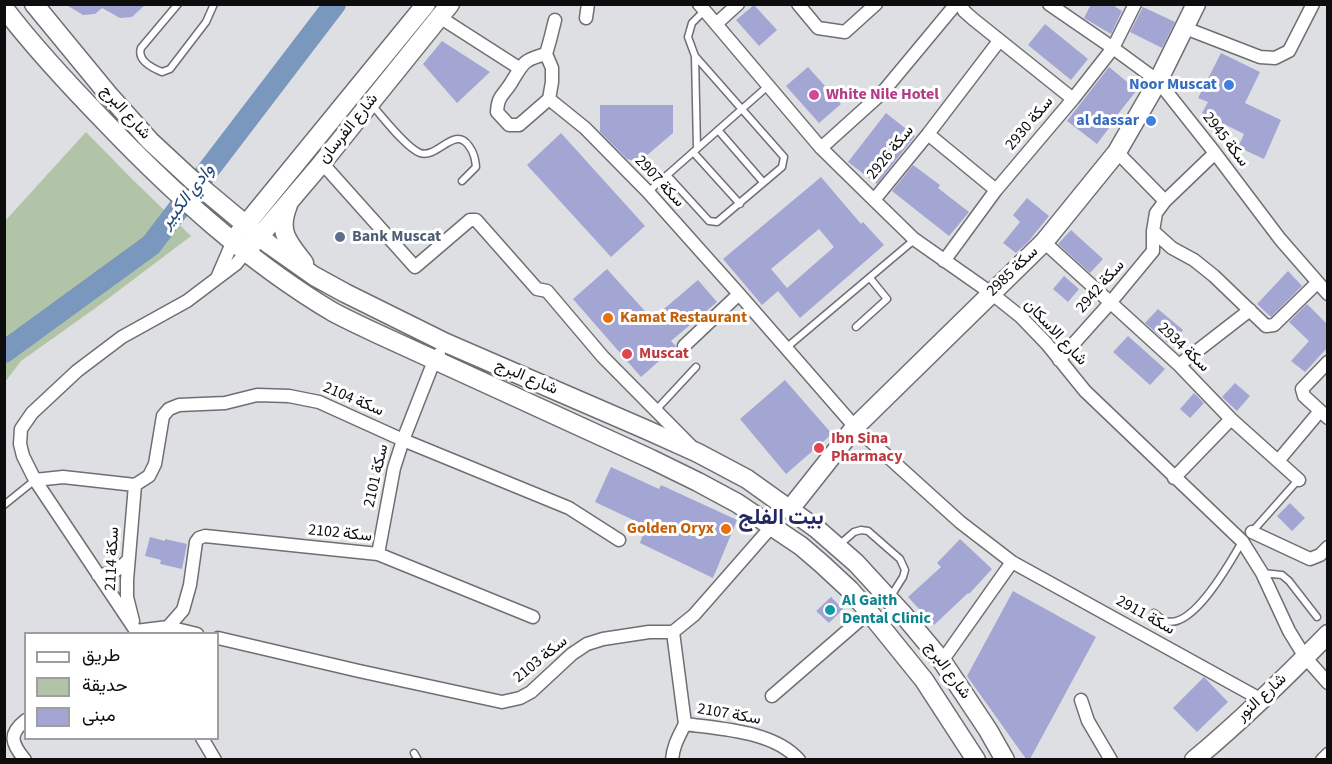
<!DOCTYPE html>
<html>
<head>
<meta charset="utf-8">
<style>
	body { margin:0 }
	#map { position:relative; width:1332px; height:764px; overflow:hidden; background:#dedfe3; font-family:"Source Sans 3",Vazirmatn,sans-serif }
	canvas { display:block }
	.frame { position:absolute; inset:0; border:6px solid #0d0d0e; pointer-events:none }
	.legend { position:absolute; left:24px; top:632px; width:195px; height:108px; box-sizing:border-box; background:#fff; border:2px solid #9e9e9f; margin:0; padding:8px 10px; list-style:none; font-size:18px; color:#0d0d0e }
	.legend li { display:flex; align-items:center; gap:12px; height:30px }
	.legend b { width:30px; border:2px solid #9e9e9f }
</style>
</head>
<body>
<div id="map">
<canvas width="1332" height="764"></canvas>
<div class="frame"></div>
<ul class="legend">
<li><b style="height:8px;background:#fff"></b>طريق</li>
<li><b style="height:16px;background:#b1c4a8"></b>حديقة</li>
<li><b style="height:16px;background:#a3a6d3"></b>مبنى</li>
</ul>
</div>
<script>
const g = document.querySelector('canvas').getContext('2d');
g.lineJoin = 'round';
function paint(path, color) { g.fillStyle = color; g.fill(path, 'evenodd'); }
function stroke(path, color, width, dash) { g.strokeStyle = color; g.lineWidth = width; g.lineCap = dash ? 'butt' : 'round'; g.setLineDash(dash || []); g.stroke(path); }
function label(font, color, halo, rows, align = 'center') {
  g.font = font + ' "Source Sans 3",Vazirmatn,sans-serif'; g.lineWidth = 6; g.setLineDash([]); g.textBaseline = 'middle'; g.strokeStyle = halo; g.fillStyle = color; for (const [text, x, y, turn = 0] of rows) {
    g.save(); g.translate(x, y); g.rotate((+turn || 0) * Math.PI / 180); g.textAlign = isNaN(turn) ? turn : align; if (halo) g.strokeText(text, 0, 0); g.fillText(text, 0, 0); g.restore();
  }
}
const green = new Path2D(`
	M86,132l47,48 58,56 -94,71 -76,54 -16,21v-161z`);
const river = new Path2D(`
	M4,352l147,-107 184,-241`);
const building = new Path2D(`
	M65,4h81l-14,13 -12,1 -18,-10 -7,6 -12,1z
	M1091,4h20l11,7 -11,23 -27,-16z
	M754,5l23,25 -18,16 -23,-26z
	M1143,7l32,15 -13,26 -32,-16z
	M1045,24l43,35 -17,21 -43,-35z
	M442,41l48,31 -33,31 -34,-39z
	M1221,53l39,19 -15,31 36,17 -17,39 -26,-12 6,-13 -42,-21 6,-11 -10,-4z
	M808,67l33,37 -22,19 -33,-37z
	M1109,67l28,23 -23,29 1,1 -18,24 -30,-23z
	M600,105h73v28l-34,29 -12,-3 -27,-27z
	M886,113l29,23 -38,48 -29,-22z
	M561,133l84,93 -34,31 -84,-92z
	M913,165l27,20 -2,3 31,24 -20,24 -57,-45z
	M821,177l40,47 2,-2 21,23 -84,73 -22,-27 -16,14 -39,-46zM819,229l15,18 -47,41 -16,-19z
	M1027,198l22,18 -21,26 -12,11 -13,-10 17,-21 -7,-7z
	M1071,230l32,29 -13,14 -32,-29z
	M607,269l45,50 46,-39 19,22 -46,39 5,5 -35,31 -68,-78z
	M1288,271l14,15 -31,31 -14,-13z
	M1064,276l15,13 -11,13 -15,-13z
	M1307,304l21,21v22l-23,25 -14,-11 18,-20 -20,-19z
	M1158,309l25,21 -13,15 -25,-22z
	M1128,336l37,33 -15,16 -37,-33z
	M785,380l47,54 -46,40 -46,-55z
	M1235,383l15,13 -13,15 -15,-14z
	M1194,393l10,10 -14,15 -10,-9z
	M611,467l48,22 2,-4 76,35 -24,58 -73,-35 6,-17 -51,-24z
	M1290,503l15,15 -13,13 -15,-15z
	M150,537l15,4v-2l22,5 -5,25 -22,-5 1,-4 -16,-4z
	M960,539l32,30 -23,25 -1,-1 -34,32 -26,-28 33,-30 -4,-4z
	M1013,591l83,46 -66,122h-4l-59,-83z
	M831,597l12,12 -14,14 -13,-12z
	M1204,677l24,25 -31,30 -24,-24z`);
const lane = new Path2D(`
	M178,4l-37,44c-4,12 11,20 21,24l8,-3 36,-47 8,-18
	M371,104c11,12 35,44 49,49 18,6 34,-28 49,-7 5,7 6,12 7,21l-14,14
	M718,130l45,52
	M697,148l-2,-92 -7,-19 4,-14 12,-12
	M693,152l47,52
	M667,175l42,46 8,1 65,-55 2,-10 -89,-101
	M648,192l120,-106
	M856,327l31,-28 -17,-21
	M786,348l128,-108
	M656,410l40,-43
	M4,505l31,-25
	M1251,533l47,-53
	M839,545l15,-13 7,-2 7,1 32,28 5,11 -2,7 -12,19
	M1262,573l20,2 7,6 28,36
	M1154,613c3,2 8,7 12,8 27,9 65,-60 76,-79
	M414,753l4,7`);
const street = new Path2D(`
	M699,4l122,144 53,52 40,39 77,54 30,24 26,27 38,47 157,150 20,32 27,58 16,26 23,26
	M798,4l20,24 27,4 31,-28
	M961,4l3,7 9,8 100,80
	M1049,4l64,44 45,33 57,72 65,86 48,55
	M441,18l78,50
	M586,18l2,-14
	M716,24l22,-20
	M1185,28l75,29 15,1 14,-7 24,-47
	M546,54l6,14v14l-3,17 -30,26h-10l-12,-13c1,-17 6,-16 14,-29 12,-19 11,-23 35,-29z
	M546,54l4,-14 5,-20
	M549,99l36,29 63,64 91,102 116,133 105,95 52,40 250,138
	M928,134l68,56
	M821,148l61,-55 74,-89
	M1117,152l48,49
	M322,163l93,104 55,-47h6l61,69 10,2 56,66 88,89
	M874,200l54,-66 71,-93
	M1153,231l19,17 22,12 20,16 52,50 8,-1 43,-42
	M1044,242l135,123 52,54 68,61
	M944,261l52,-71 77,-91 40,-51 22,-44
	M217,278l16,-37
	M684,346l55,-52
	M1059,360l51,-57 43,-52v-20l3,-18 9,-12 50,-48
	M1328,362l-26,27 2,7 24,22
	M1179,365l71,-55
	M1278,461l42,-50
	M1174,478l57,-59
	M35,480l28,-3 72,8 14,-9 6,-12 8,-48 6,-7 10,-4 46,-2 32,-8 32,1 30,6 84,38 166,68 50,32
	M1252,532l58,27 10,-4 8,-8
	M378,554l16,-86 9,-28 31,-79 5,-7
	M98,575c14,-1 20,-4 30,-15
	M133,621l-6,-24v-17l8,-95
	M168,627l15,-17 7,-25 6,-43 3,-4 6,-2 173,18 155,63
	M136,631l-101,-151 -12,-24 -3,-12 1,-15 11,-16 45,-42 45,-34 65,-36 49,-37 10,-12
	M136,631l32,-4 29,7
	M673,632l12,92
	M218,638l141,33 143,31 18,-4 11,-6 41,-38 15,-10 16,-5 46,-7h24l21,-17 78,-89
	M942,661l70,-99
	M772,696l97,-84
	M1081,700l7,21 23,39
	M685,724c36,5 89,7 114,36
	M202,738l13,22
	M25,760c-14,-17 -17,-26 1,-40
	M672,760c1,-14 7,-24 13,-36
	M1322,760l6,-6`);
const secondary = new Path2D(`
	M34,4l74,90 42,47 41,38 79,66 44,31 31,17 101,50 201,87 51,23 49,26 70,50 39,34 46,50 40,48 46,69 17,30
	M4,8c31,41 67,79 103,116 68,71 142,138 226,188 15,8 30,15 45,22l273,125 47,23 39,21 64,43 21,18 28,26 19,22 55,68 52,80
	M288,205c-11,27 0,37 16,58
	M239,233l187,-229
	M253,244l69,-81 128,-159
	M790,509l65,-82 189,-185 73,-90 41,-71 38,-77
	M1194,760c47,-39 91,-82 134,-126`);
const markers = [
	[1229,85,6,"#3f7fe0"],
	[814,95,6,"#d1479c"],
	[1151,121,6,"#3f7fe0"],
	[340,237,6,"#5c6f8a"],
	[608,318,6,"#e8710a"],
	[627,354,6,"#e0444e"],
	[819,448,6,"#e0444e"],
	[726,529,6,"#e8710a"],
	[830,610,6,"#0f9aa8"]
];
const shopNames = [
	["Noor Muscat",1217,85],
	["al dassar",1139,121]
];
const hotelNames = [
	["White Nile Hotel",826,95]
];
const streetNames = [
	["شارع البرج",125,113,48],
	["سكة 2930",1030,124,-50],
	["شارع الفرسان",349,129,-51],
	["سكة 2945",1225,140,52],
	["سكة 2926",891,153,-51],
	["سكة 2907",659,182,47],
	["سكة 2985",1013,272,-44],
	["سكة 2942",1101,287,-49],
	["شارع الاسكان",1055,333,47],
	["سكة 2934",1183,348,43],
	["شارع البرج",526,378,23],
	["سكة 2104",353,400,23],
	["سكة 2101",377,476,-77],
	["سكة 2102",340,534,6],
	["سكة 2114",113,559,-87],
	["سكة 2911",1145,616,29],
	["سكة 2103",541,660,-39],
	["شارع البرج",947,671,54],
	["شارع النور",1262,698,-43],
	["سكة 2107",729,715,10]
];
const serviceNames = [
	["Bank Muscat",352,237]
];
const foodNames = [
	["Kamat Restaurant",620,318],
	["Golden Oryx",714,529,"right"]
];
const healthNames = [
	["Muscat",639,354],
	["Ibn Sina",831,439],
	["Pharmacy",831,457]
];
const cultureNames = [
	["Al Gaith",842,601],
	["Dental Clinic",842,619]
];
const waterNames = [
	["وادي الكبير",188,197,-52]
];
const districtNames = [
	["بيت الفلج",781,519]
];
paint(green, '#b1c4a8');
stroke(river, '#7a97bd', 22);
paint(building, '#a3a6d3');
stroke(lane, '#6e6f73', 9);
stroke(street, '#6e6f73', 15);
stroke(secondary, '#6e6f73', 21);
stroke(lane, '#fff', 6);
stroke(street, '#fff', 12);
stroke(secondary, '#fff', 18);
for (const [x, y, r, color] of markers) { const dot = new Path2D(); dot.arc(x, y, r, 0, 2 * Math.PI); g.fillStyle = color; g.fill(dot); stroke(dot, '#fff', 2); }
label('bold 16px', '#366cbe', '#fff', shopNames, 'right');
label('bold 16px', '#b23c85', '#fff', hotelNames, 'left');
label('16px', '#0d0d0e', '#fff', streetNames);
label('bold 16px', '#4e5e75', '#fff', serviceNames, 'left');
label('bold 16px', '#c56008', '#fff', foodNames, 'left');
label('bold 16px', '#be3a42', '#fff', healthNames, 'left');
label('bold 16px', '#0d838f', '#fff', cultureNames, 'left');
label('italic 18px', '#1c4475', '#fff', waterNames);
label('bold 22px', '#252962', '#fff', districtNames);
</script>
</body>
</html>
